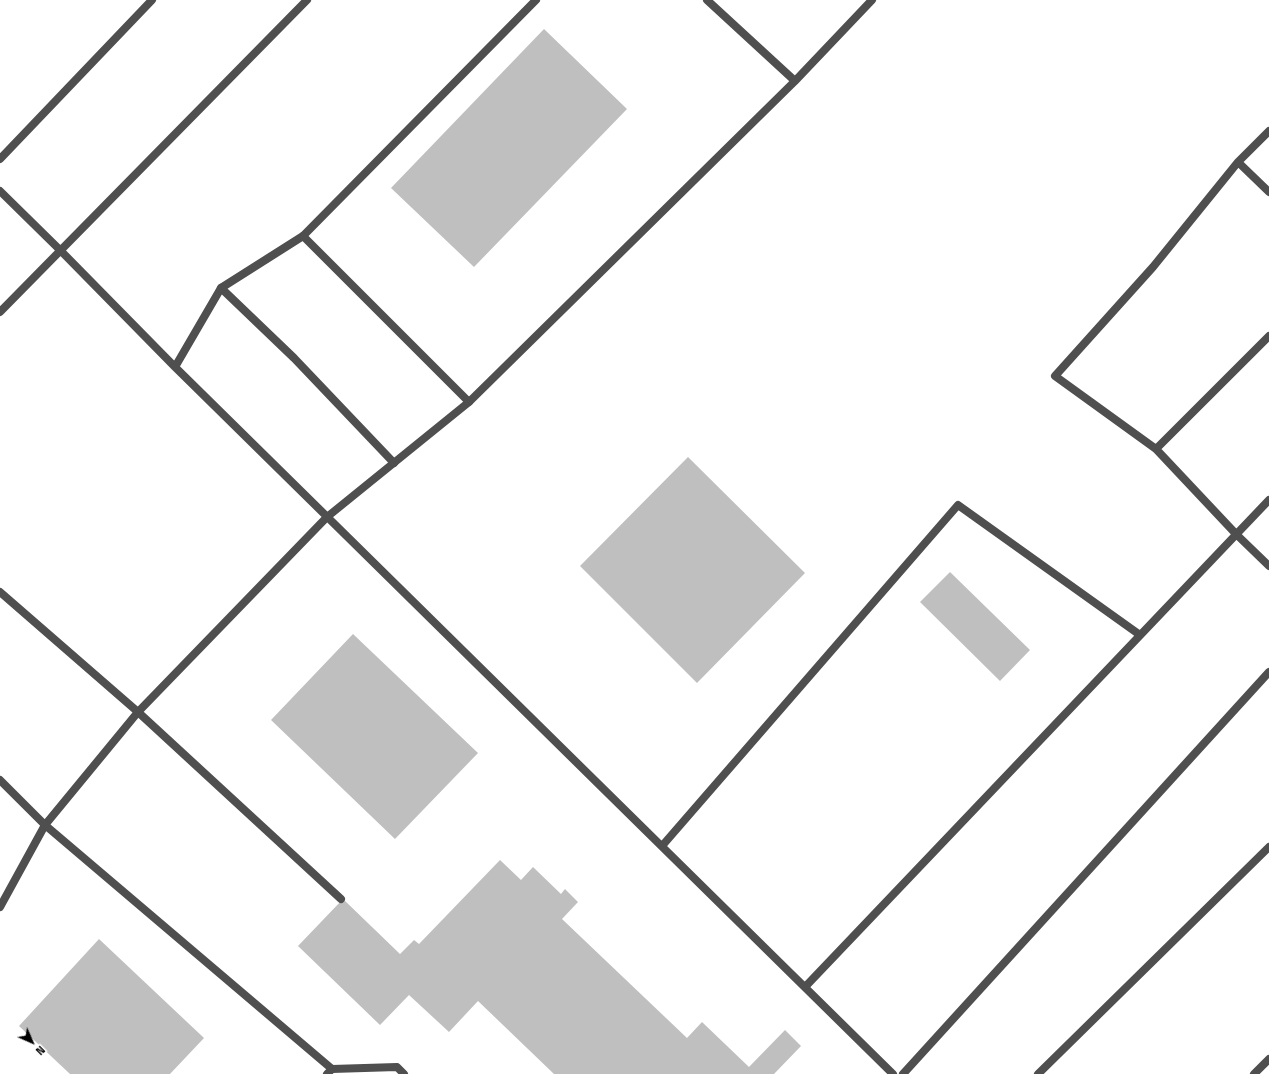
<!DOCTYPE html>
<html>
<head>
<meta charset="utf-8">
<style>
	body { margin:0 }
	#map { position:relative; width:1269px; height:1074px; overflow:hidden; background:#fff; font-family:"Titillium Web",sans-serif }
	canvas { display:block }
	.north { position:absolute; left:12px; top:1022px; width:40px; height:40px; -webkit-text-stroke:3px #fff; paint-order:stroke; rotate:135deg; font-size:11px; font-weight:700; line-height:16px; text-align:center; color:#000 }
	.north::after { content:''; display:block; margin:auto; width:14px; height:18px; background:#000; clip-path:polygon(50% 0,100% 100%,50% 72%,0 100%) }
</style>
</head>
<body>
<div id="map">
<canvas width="1269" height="1074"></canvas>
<div class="north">N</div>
</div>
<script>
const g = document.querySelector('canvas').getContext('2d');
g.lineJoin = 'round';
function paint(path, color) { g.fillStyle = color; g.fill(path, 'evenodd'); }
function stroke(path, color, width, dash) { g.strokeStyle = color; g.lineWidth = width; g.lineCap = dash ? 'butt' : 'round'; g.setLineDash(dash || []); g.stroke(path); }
const building = new Path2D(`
	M544,29l83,80 -153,158 -83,-79z
	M688,457l117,116 -108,110 -117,-117z
	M950,572l80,78 -30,31 -80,-79z
	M353,634l125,119 -83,86 -124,-119z
	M500,860l21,20 12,-13 28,27 4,-5 13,13 -16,17 125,119 15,-16 47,45 36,-37 16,16 -27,28h-220l-76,-73 -29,31 -40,-37 -29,30 -82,-79 45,-47 57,55 14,-14 5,4z
	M99,939l105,99 -34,36h-100l-51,-48z`);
const service = new Path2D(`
	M707,0l88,81
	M1269,131l-31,31 -85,105 -98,109 101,73 80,85 33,32
	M0,159l152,-159
	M1238,162l31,30
	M0,191l60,59 115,117 718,707
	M0,312l307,-312
	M175,367l46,-79 82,-52 233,-236
	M1156,449l113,-113
	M662,846l296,-341 182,130
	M0,907l45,-82 93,-113 189,-195 142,-115 326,-321 77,-81
	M805,987l464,-487
	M327,1074l5,-5
	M903,1074l366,-402
	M1038,1074l231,-227
	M1254,1074l15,-15`);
const minor = new Path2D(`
	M303,236l166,166
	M221,288l73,70 100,105
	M0,592l138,120 203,187
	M0,780l45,45 287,244 65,-2 7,7`);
paint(building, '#bfbfbf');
stroke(service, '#4f4f4f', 8);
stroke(minor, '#4f4f4f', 8);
</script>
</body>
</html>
